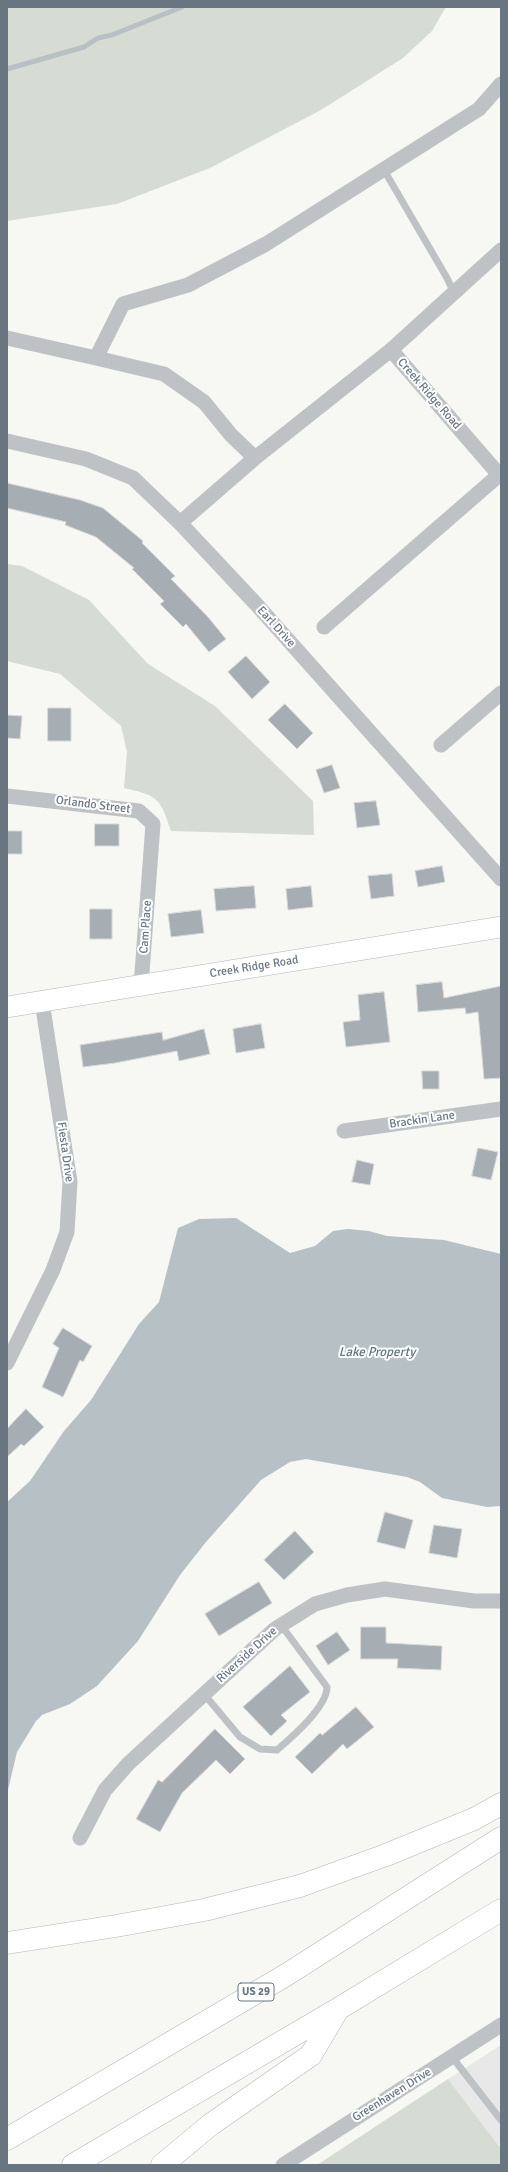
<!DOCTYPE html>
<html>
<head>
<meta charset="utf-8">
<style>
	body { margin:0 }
	#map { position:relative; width:508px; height:2172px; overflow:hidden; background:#f7f7f4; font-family:Signika,sans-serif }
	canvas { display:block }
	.frame { position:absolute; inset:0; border:8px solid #697682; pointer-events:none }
</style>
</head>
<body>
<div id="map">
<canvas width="508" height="2172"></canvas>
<div class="frame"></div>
</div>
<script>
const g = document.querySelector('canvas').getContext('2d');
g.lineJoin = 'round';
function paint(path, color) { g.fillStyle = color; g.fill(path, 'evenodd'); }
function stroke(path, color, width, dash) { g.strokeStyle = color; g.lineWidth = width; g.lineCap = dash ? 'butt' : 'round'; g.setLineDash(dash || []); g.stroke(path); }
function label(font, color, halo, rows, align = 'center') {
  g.font = font + ' Signika,sans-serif'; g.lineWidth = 4; g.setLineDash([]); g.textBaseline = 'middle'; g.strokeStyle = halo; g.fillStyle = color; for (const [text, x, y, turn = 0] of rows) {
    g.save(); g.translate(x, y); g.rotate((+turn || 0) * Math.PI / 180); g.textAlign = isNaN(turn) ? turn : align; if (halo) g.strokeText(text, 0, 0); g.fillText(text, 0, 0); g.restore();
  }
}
const built = new Path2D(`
	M501,2045v104l-53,-70z`);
const green = new Path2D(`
	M7,7h439l-14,24 -29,27 -82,52 -111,58 -93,36 -110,17z
	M7,564l15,2 67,34 59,64 67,42 98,95 1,34 -143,-4c-11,-33 -12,-35 -47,-43l3,-36 -6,-26 -61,-52 -53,-13z
	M448,2079l53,70v16h-184z`);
const water = new Path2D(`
	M236,1218l54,35 25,-7 18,-15 15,-2 21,2 18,5 57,4 57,14v252l-14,1 -45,-9 -22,-16 -13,-5 -101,-18 -16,3 -29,18 -55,62 -26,33 -42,66 -41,45 -27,18 -28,11 -6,6 -19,31 -10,42v-292l23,-21 34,-50 27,-31 48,-76 20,-22 19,-74 21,-9z`);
const stream = new Path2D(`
	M7,69l77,-22 14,-9 14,-3 70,-28`);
const building = new Path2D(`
	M7,483l73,17 23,8 40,33 -1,2 33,33 -4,3 37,38 18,22 -17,13 -23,-28 -3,3 -23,-23 4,-3 -32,-32 2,-1 -38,-31 -31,-12 1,-3 -59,-14z
	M246,656l24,26 -18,17 -24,-27z
	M285,704l28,29 -16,16 -29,-29z
	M48,708h23v33h-23z
	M7,715l15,1 -2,23 -13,-1z
	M332,765l8,23 -16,5 -8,-23z
	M376,801l4,24 -23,3 -3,-25z
	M95,824h24v22h-24z
	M7,831h15v23h-15z
	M442,866l3,16 -27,5 -3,-16z
	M392,874l2,22 -23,3 -3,-23z
	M254,886l2,22 -40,3 -2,-22z
	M311,886l2,21 -25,3 -2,-21z
	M90,909h22v30h-22z
	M201,910l3,23 -33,4 -3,-23z
	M442,982l2,16 57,-12v92l-17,1 -6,-67 -12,2 -1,-6 -47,4 -2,-27z
	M384,992l6,50 -44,5 -3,-25 17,-2 -2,-25z
	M261,1024l4,24 -29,5 -3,-24z
	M204,1029l6,25 -31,7 -2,-10 -62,12 -32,4 -3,-22 82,-13 1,8z
	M422,1071h17v18h-16z
	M478,1148l20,4 -7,28 -19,-4z
	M357,1160l17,4 -4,21 -18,-3z
	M63,1328l29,18 -9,16 -3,-2 -17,37 -21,-10 17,-39 -6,-4z
	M26,1409l18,18 -20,19 -3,-2 -14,13v-28z
	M385,1512l28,8 -8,29 -28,-7z
	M434,1525l28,4 -5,29 -28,-5z
	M295,1531l19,21 -30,28 -20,-20z
	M259,1582l13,21 -53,33 -14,-22z
	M361,1627h25v16l56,3 -1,24 -44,-2 1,-9h-37z
	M337,1632l13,18 -22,15 -12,-19z
	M290,1666l20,26 -29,23 6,6 -16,15 -28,-29z
	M356,1707l18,20 -27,22 -4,-5 -31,30 -17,-17 25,-24 2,2z
	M215,1729l30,30 -15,15 -14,-14 -34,33 -22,39 -24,-13 22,-39 4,2z`);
const service = new Path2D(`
	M384,170l63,108 7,15
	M204,1694l36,43 20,12 17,1c15,-13 50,-43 50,-63l-46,-62
	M452,2057l49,63`);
const minor = new Path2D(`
	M501,84l-22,25 -213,135 -78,41 -65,19 -27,54 68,16 40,28 27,33 24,23 136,-108 110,-100
	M7,338l89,20
	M391,350l110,127
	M7,441l79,18 47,19 47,45 76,81 245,275
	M180,523l75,-65
	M324,627l175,-152
	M441,745l60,-52
	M7,796l132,15 14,13 -12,162
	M344,1131l157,-22
	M7,1363l46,-93 14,-38 3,-50 -28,-180
	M80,1838l25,-48 23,-26 147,-135 40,-25 32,-9 38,-6 89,12h27
	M283,2165l218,-140`);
const secondary = new Path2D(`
	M7,1007l494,-80`);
const motorway = new Path2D(`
	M7,1943l109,-17 88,-16 96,-24 86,-31 88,-36 27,-15
	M7,2139l279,-164 215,-137
	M73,2165l265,-156 163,-99
	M162,2165l48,-40 101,-70 26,-44`);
const shields = [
	[256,1992,36]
];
const shieldNames = [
	["US 29",256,1992]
];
const streetNames = [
	["Creek Ridge Road",429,394,49],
	["Earl Drive",276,627,48],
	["Orlando Street",93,805,7],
	["Cam Place",146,927,-86],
	["Creek Ridge Road",254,967,-9],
	["Brackin Lane",422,1120,-8],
	["Fiesta Drive",65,1152,82],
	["Riverside Drive",247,1655,-42],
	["Greenhaven Drive",392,2095,-32]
];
const waterNames = [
	["Lake Property",377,1353]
];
paint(built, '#e7e8e7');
paint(green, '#d6dbd4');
paint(water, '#b7c1c5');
stroke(stream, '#b7c1c5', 5);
paint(building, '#a6adb3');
stroke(building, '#d8d8d7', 1);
stroke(secondary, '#b1b5ba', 22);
stroke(motorway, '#b2b5b8', 23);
stroke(service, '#bec2c5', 7);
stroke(minor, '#bec2c5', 15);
stroke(secondary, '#fff', 21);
stroke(motorway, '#fff', 22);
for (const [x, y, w] of shields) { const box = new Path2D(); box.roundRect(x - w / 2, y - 9, w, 18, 3); g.fillStyle = '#fff'; g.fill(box); stroke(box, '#697682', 1); }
label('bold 11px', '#697682', null, shieldNames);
label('12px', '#697682', '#fff', streetNames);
label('italic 13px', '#65777e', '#fff', waterNames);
</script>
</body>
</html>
